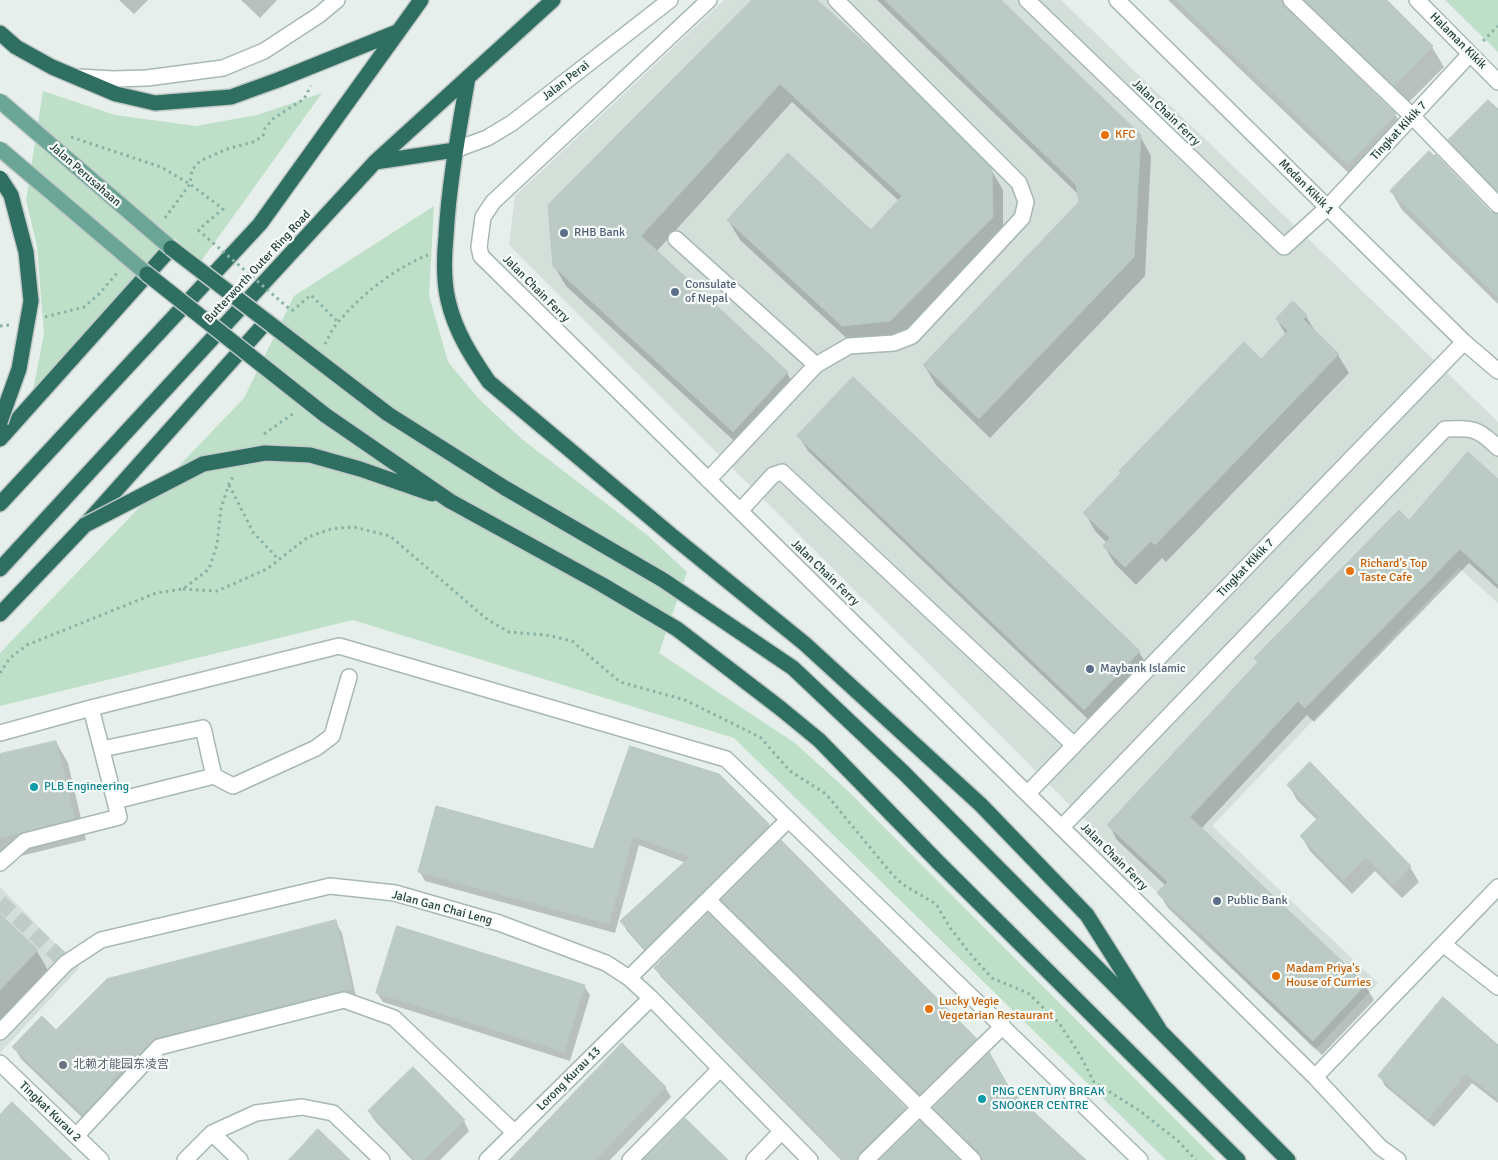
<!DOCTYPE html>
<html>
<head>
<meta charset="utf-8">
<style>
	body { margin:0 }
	canvas { display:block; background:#e6efeb }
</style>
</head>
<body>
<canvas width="1498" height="1160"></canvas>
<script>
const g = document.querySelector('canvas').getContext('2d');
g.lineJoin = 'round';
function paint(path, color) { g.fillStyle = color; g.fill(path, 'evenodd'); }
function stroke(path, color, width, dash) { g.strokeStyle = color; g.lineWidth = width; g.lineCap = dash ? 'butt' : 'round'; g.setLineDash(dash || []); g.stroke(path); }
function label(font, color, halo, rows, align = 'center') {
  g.font = font + ' Signika,"Noto Sans SC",sans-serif'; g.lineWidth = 4.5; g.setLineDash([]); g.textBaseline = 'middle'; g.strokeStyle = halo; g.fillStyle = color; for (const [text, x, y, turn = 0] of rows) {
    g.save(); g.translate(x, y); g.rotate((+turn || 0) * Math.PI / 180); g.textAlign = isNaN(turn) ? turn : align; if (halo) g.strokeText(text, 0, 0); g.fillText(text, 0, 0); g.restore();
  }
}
const built = new Path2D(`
	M724,0h337l437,422v181l-39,-35 -247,258 166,157 -63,67 -806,-805 6,-49z
	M0,887l79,81 -79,85z`);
const green = new Path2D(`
	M1445,0h53v52z
	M43,91l72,24 81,11 61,-11 65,-22 -123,171 -24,-26 -142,152 11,-56 -7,-88 -11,-46z
	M434,206l-5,89 19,67 32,38 43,40 123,94 41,38 -28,81 136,90 53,48 368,369h-50l-432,-422 -381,-118 -353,86v-53l244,-255 50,-102z`);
const shadow = new Path2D(`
	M119,0h29l-14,14z
	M241,0h36l-17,18z
	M754,0h61l176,170 12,20v47l-102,103 -47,5 -114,-105 -12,-20 143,12 28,-31 -107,-99 -136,150 131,121 11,20 -53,58 -179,-165 -12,-20z
	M877,0h122l141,136 11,20 -6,120 -155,162 -54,-53 -12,-20 156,-162 -1,-8z
	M1168,0h217l47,47 12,20 -38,38 -111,-91 -1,3 101,97 11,20 -46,50z
	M1498,111v87l-37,-38 -11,-20z
	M1391,191l107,24v89l-96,-94z
	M1306,316l10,17 22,22 11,18 -183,189 -4,-4 -26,27 -21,-21 -11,-18 3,-3 -12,-12 -10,-18 176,-152 25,-26 -9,-15z
	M853,379l286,273 9,15 -55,57 -285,-273 -9,-15z
	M1498,481v108l-29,-26 -155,159 -7,-7 -106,114 164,156 9,15 -52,55 -154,-147 -9,-15 7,-7 -49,-46 -8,-15 300,-303z
	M56,742l12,21 18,77 -86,21v-105z
	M631,748l137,76 5,10 -122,124 -24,-27 -5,-10 64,-58 -47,-18 -24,88 -190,-52 -5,-9 174,-22z
	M1310,764l100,103 9,15 -17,16 -27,-27 -23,23 -42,-43 -9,-15 16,-16 -20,-20 -8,-14z
	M723,900l253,139 5,10 -55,54 -198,-193z
	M0,916l37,35 12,21 -49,51z
	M335,921l7,12 15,68 -194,48 -73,76 -69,-66 -7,-12z
	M655,968l250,140 6,10 -43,42h-27l-180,-183z
	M584,986l6,9 -20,66 -187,-59 -6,-9z
	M1498,1048v55l-26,-20 -38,44 -49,-41 -5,-10z
	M665,1087l6,10 -61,63h-98z
	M1010,1092l75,68h-102l-43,-43 -5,-9z
	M369,1112l95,9 5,10 -29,29h-28l-37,-39z`);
const building = new Path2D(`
	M752,0h65l64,58 111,111 1,48 -103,104 -48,5 -115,-106 61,-67 83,77 31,-34 -122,-112 -139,152 147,136 -55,60 -180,-166 -5,-61z
	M885,0h116l140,135 -7,122 -155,162 -56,-54 156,-163 -3,-17z
	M1176,0h106l3,7 111,107 -48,51z
	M1305,0h82l46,46 -39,40z
	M1488,100l10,9v83l-50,-52z
	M1429,151l5,5 1,-2 56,58 7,2v83l-108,-106z
	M1293,301l14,14 -4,4 36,35 -184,191 -4,-4 -26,26 -22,-21 7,-8 -27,-25 38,-40 -2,-2 125,-129 17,17 27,-28 -12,-12z
	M853,377l287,274 -56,59 -287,-274z
	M1468,452l30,27v105l-38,-35 -155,159 -7,-7 -108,116 176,167 -53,57 -156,-148 11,-11 -61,-57 151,-163 -4,-4 145,-148 10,10z
	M56,741l19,78 -75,19v-84z
	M630,746l89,28 50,50 -2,2 1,1 -123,122 -25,-28 70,-64 -57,-21 -24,88 -191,-52 18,-66 157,43z
	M1310,762l101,104 -18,19 -27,-28 -23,23 -43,-44 19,-19 -32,-32z
	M781,840l196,199 -57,55 -199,-194z
	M708,913l198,195 -47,45 -2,7h-14l-189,-192z
	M0,914l38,36 -38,40z
	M336,920l16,69 -196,49 -45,43 2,2 -30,31 -71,-67 30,-31 14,14 51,-51z
	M397,926l188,59 -21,67 -188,-59z
	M1443,997l55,48v54l-32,-25 -38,45 -50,-43z
	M622,1043l44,44 -71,73h-85z
	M989,1052l22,39 75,69h-104l-2,-7 -47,-45z
	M413,1067l52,53 -41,40h-9l-47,-49z
	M12,1102l60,58h-72v-45z
	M685,1118l43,42h-85z
	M920,1121l40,39h-81z
	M318,1129l32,31h-61z`);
const minorTunnel = new Path2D(`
	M0,902l66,61`);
const path = new Path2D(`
	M1483,41l15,-15
	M71,137l90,30 29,17 33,25 -25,21
	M165,218l25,-34 2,-14 8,-9 27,-12 26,-7 10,-6 2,-8 9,-10 30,-19 7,-13
	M292,311l19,-16 27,27
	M45,317l39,-10 15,-13 19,-22
	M0,326l10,-1
	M325,344c4,-7 8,-17 14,-23 23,-27 56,-53 89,-66
	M264,434l30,-21
	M229,485l24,47 26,28
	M183,589l34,2 50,-22 41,-32 23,-8 23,-2 36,9 98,84 21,12 37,3 26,6 48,41 65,18 75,37 30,34 36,23 65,79 11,11 34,20 15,25 21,27 20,22 36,15 31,30 21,32 14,27 46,29 38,30 18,19
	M0,673l10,-15 17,-13 129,-52 27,-4 26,-20 8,-24 4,-37 8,-24 4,-7`);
const minor = new Path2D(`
	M709,0l-216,202 -10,15 -4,30 2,9 834,821 65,70 18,13
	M1027,0l257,247 43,-39 143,-154
	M1117,0l347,342 34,29
	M1291,0l121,116 86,89
	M1417,0l81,82
	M78,77l35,2 34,-1 76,-10 41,-17 55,-36 18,-15
	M455,150l32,-12 25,-15 158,-123
	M676,239l140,126
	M708,480l108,-115 33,-19 45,-3 18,-7 110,-118 4,-16 -7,-19 -183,-183
	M740,511l33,-36 9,-3 292,273
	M0,733l91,-25 248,-62 387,113 414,401
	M102,749l101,-21 11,48 19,10 83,-38 16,-12 17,-59
	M1028,793l436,-451
	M115,801l99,-25
	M1062,827l383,-398c28,-1 33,-1 53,19
	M0,863l25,-22 94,-24 -28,-109
	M708,900l265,260
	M1443,944l55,43
	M629,978l159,-158
	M0,1032l66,-69 35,-23 229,-54 65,7 104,30 107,40 23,15 22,20 159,162
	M0,1063l101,97
	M1315,1077l183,-190
	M212,1133l28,27
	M76,1136l83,-89 185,-47 50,18 121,115
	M185,1160l27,-27 44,-20 46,-6 31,6 49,47
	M487,1160l164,-162
	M630,1160l90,-91
	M754,1160l28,-29
	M866,1160l137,-134`);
const highway = new Path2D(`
	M0,33l16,14 36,20 64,27 39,9 76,-6 47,-17 119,-48
	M468,77c-9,53 -19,105 -22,159 -2,21 -3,43 2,64 7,31 23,56 41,82l182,153 134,109 176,161 106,110 72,114
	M375,162l80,-12
	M0,439l171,-191
	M505,488l158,92 130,88 111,105 384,387
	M0,504l260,-280 161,-224
	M0,569l375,-407 178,-162
	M0,614l85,-89 182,-204
	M780,708l39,32 120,123 299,297`);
const pathBridge = new Path2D(`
	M198,230l94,81`);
const majorBridge = new Path2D(`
	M0,101l171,147
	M0,149l147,125`);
const highwayBridge = new Path2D(`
	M0,178l11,17 15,57 5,49 -12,68 -19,53
	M171,248l217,166 117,74
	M147,274l178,141 125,86 151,83 76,45 103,79
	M85,525l118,-61 62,-11 45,2 50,14 72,25`);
const markers = [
	[1105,135,5,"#e8710a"],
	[564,233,5,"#5c6f8a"],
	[675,292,5,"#5c6f8a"],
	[1350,571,5,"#e8710a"],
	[1090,669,5,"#5c6f8a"],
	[34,787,5,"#0f9aa8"],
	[1217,901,5,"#5c6f8a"],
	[1276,976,5,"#e8710a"],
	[929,1009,5,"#e8710a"],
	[63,1065,5,"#6b7280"],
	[982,1099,5,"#0f9aa8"]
];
const streetNames = [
	["Halaman Kikik",1458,41,45],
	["Jalan Perai",566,81,-38],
	["Jalan Chain Ferry",1166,113,44],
	["Tingkat Kikik 7",1399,131,-47],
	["Jalan Perusahaan",85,175,41],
	["Medan Kikik 1",1306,187,45],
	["Butterworth Outer Ring Road",258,267,-47],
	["Jalan Chain Ferry",536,289,45],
	["Tingkat Kikik 7",1246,568,-46],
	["Jalan Chain Ferry",825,573,44],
	["Jalan Chain Ferry",1114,857,45],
	["Jalan Gan Chai Leng",442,908,15],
	["Lorong Kurau 13",569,1079,-45],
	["Tingkat Kurau 2",50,1112,44]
];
const foodNames = [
	["KFC",1115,135],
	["Richard's Top",1360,564],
	["Taste Cafe",1360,578],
	["Madam Priya's",1286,969],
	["House of Curries",1286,983],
	["Lucky Vegie",939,1002],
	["Vegetarian Restaurant",939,1016]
];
const serviceNames = [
	["RHB Bank",574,233],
	["Consulate",685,285],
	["of Nepal",685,299],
	["Maybank Islamic",1100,669],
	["Public Bank",1227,901]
];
const cultureNames = [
	["PLB Engineering",44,787],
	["PNG CENTURY BREAK",992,1092],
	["SNOOKER CENTRE",992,1106]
];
const worshipNames = [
	["北赖才能园东凌宫",73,1065]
];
paint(built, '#d4dfda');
paint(green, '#bfe0c8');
paint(shadow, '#0003');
paint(building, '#bbcac4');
stroke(building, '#b8c9c2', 1);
stroke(minorTunnel, '#bfccc8', 15, [15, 8]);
stroke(minor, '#a8b8b2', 18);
stroke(highway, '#c2cac8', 18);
stroke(path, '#86b3a5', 3, [2.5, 4]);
stroke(minor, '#fff', 15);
stroke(highway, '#2f6f62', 15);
stroke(majorBridge, '#c2cac8', 18, []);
stroke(highwayBridge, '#c2cac8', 18, []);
stroke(pathBridge, '#86b3a5', 3, [2.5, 4]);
stroke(majorBridge, '#6aa596', 15);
stroke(highwayBridge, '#2f6f62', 15);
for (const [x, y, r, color] of markers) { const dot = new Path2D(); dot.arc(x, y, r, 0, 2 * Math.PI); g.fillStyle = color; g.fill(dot); stroke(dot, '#f7fbf9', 2); }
label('12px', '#24423a', '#f7fbf9', streetNames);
label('12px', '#c56008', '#f7fbf9', foodNames, 'left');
label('12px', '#4e5e75', '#f7fbf9', serviceNames, 'left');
label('12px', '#0d838f', '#f7fbf9', cultureNames, 'left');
label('12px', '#5b616d', '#f7fbf9', worshipNames, 'left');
</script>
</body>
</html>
